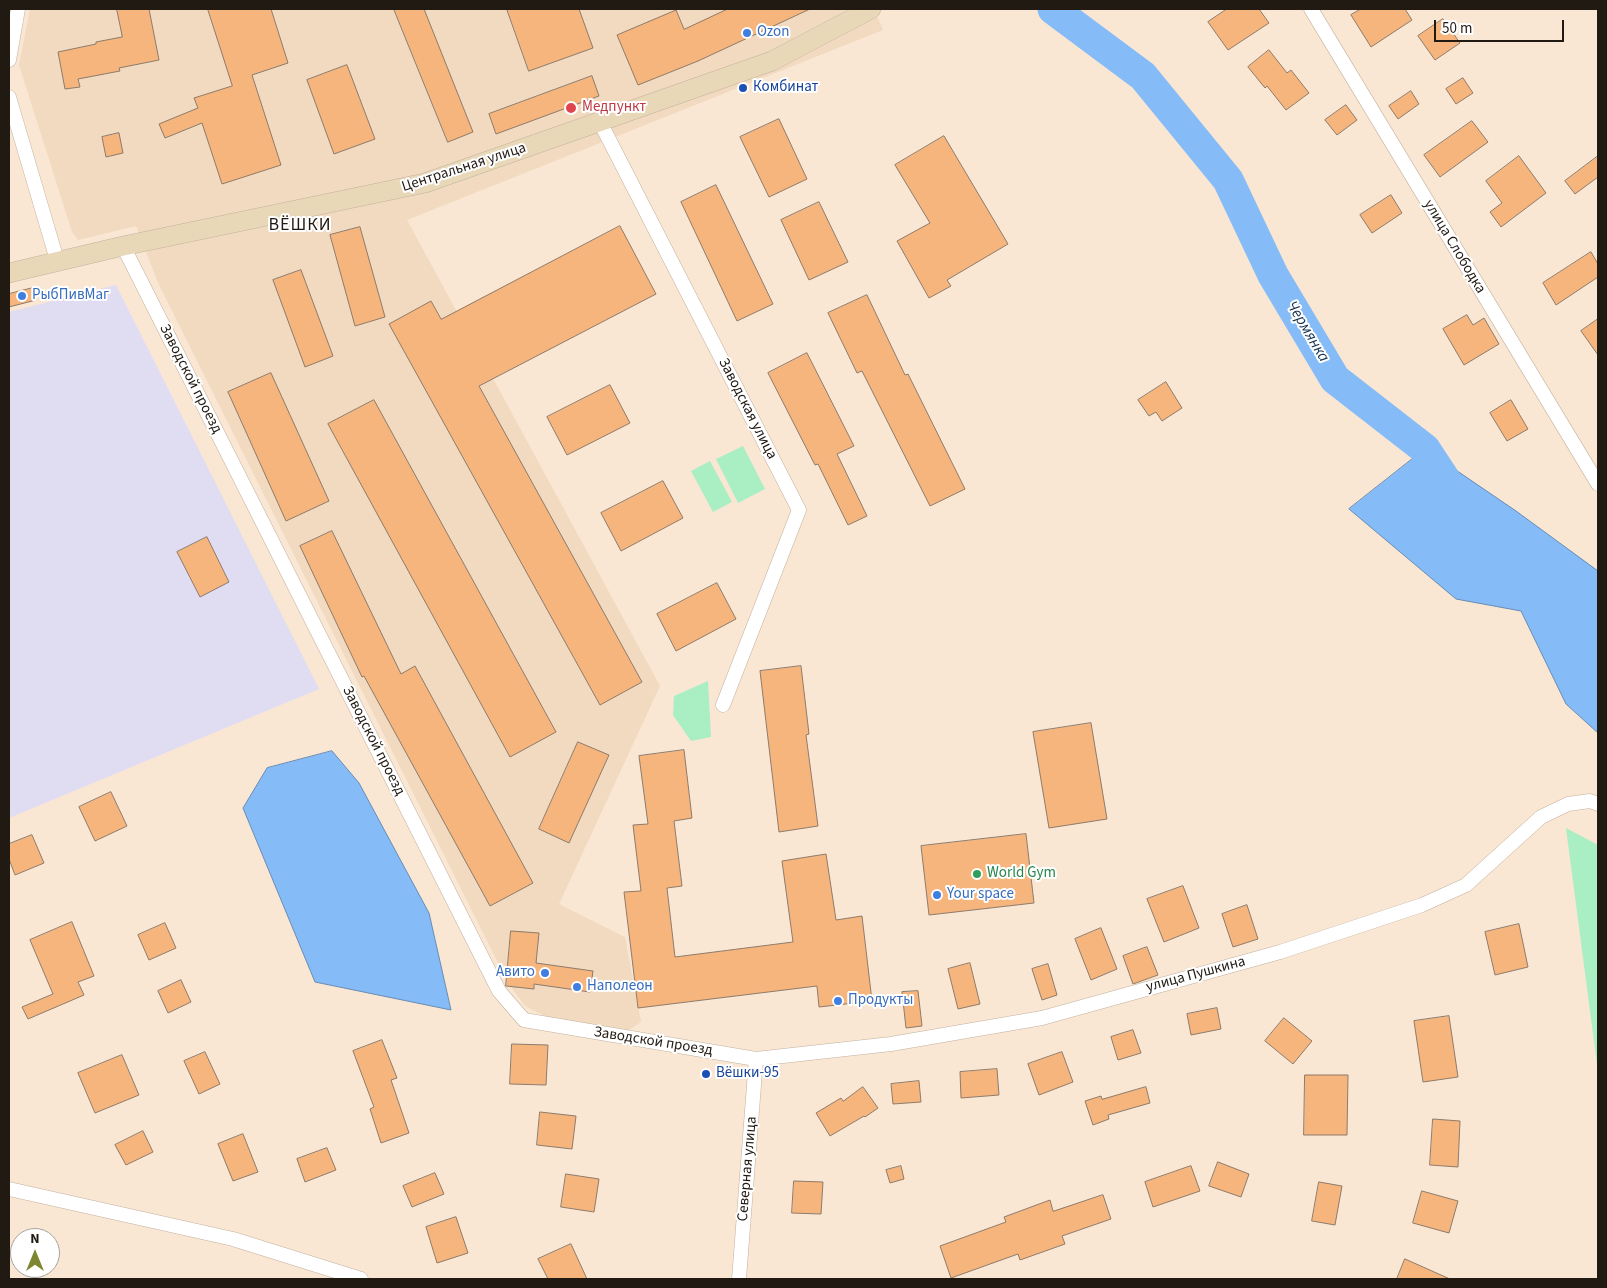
<!DOCTYPE html>
<html>
<head>
<meta charset="utf-8">
<style>
	body { margin:0 }
	#map { position:relative; width:1607px; height:1288px; overflow:hidden; background:#f9e6d3; font-family:"Source Sans 3",sans-serif }
	canvas { display:block }
	.frame { position:absolute; inset:0; border:10px solid #201a13; pointer-events:none }
	.north { position:absolute; left:10px; top:1228px; width:50px; height:50px; box-sizing:border-box; background:#fff; border:1px solid #a6a3a1; border-radius:50%; rotate:0deg; font-size:14px; font-weight:700; line-height:20px; text-align:center; color:#201a13 }
	.north::after { content:''; display:block; margin:auto; width:18px; height:22px; background:#7f8631; clip-path:polygon(50% 0,100% 100%,50% 72%,0 100%) }
	.scale { position:absolute; left:1434px; top:20px; width:130px; height:22px; box-sizing:border-box; border:2px solid #201a13; border-top:0; padding-left:6px; font-size:15px; line-height:18px; white-space:nowrap; color:#201a13; -webkit-text-stroke:4px #fff; paint-order:stroke }
</style>
</head>
<body>
<div id="map">
<canvas width="1607" height="1288"></canvas>
<div class="frame"></div>
<div class="north">N</div>
<div class="scale">50 m</div>
</div>
<script>
const g = document.querySelector('canvas').getContext('2d');
g.lineJoin = 'round';
function paint(path, color) { g.fillStyle = color; g.fill(path, 'evenodd'); }
function stroke(path, color, width, dash) { g.strokeStyle = color; g.lineWidth = width; g.lineCap = dash ? 'butt' : 'round'; g.setLineDash(dash || []); g.stroke(path); }
function label(font, color, halo, rows, align = 'center') {
  g.font = font + ' "Source Sans 3",sans-serif'; g.lineWidth = 4; g.setLineDash([]); g.textBaseline = 'middle'; g.strokeStyle = halo; g.fillStyle = color; for (const [text, x, y, turn = 0] of rows) {
    g.save(); g.translate(x, y); g.rotate((+turn || 0) * Math.PI / 180); g.textAlign = isNaN(turn) ? turn : align; if (halo) g.strokeText(text, 0, 0); g.fillText(text, 0, 0); g.restore();
  }
}
const commercial = new Path2D(`
	M116,285l203,404 -310,129v-506z`);
const built = new Path2D(`
	M30,9h844l9,21 -476,190 253,466 -101,218 66,33 16,85 -16,11 -61,-7 -39,-20 -17,-23 -349,-698 -23,-59 -58,14 -6,-8 -53,-167z`);
const green = new Path2D(`
	M743,446l22,43 -27,14 -22,-44z
	M710,461l22,41 -19,10 -22,-41z
	M708,681l3,56 -20,4 -18,-26 1,-19z
	M1566,828l32,17v227z`);
const water = new Path2D(`
	M1425,449l91,62 82,60v162l-32,-29 -45,-93 -65,-12 -107,-90z
	M332,751l27,32 70,130 22,97 -136,-28 -72,-174 24,-40z`);
const river = new Path2D(`
	M1053,9l90,67 85,104 45,95 62,104 90,70 23,35`);
const building = new Path2D(`
	M117,9h32l10,51 -40,8 1,3 -42,8 2,8 -15,2 -7,-37 38,-8v-2l26,-5z
	M208,9h63l17,54 -36,12 29,90 -59,19 -20,-61 -37,15 -6,-14 39,-16 -4,-10 38,-12z
	M394,9h30l49,123 -25,10z
	M507,9h72l14,39 -64,23z
	M728,9h82l-112,52 -60,24 -21,-50 59,-25 8,19z
	M1227,9h32l10,14 -41,27 -20,-28z
	M1361,9h44l7,11 -41,27 -20,-32z
	M1443,19l17,24 -25,17 -17,-24z
	M1269,50l18,23 4,-3 18,23 -23,17 -19,-24 -2,2 -17,-21z
	M347,65l28,74 -41,15 -27,-74z
	M592,76l7,20 -103,38 -7,-20z
	M1463,78l10,15 -17,11 -10,-15z
	M1411,91l8,13 -21,15 -9,-13z
	M1346,105l11,15 -20,15 -12,-15z
	M779,119l28,60 -38,18 -29,-60z
	M1472,121l16,21 -48,35 -16,-22z
	M119,133l4,20 -17,4 -4,-20z
	M944,136l64,108 -61,36 4,6 -22,12 -32,-57 33,-18 -35,-58z
	M1519,156l27,37 -45,34 -11,-15 12,-9 -16,-22z
	M1598,156v21l-23,17 -10,-13z
	M716,185l57,119 -36,17 -56,-119z
	M1391,195l11,18 -30,20 -12,-18z
	M819,202l29,60 -39,18 -28,-60z
	M620,226l36,68 -177,92 163,296 -42,23 -211,-381 42,-23 10,18z
	M360,227l25,90 -30,9 -25,-91z
	M1591,252l7,12v13l-42,28 -13,-22z
	M301,270l32,86 -28,11 -32,-87z
	M33,288l3,12 -27,7v-13z
	M867,295l38,80 3,-1 57,115 -35,17 -68,-135 -5,2 -29,-60z
	M1467,315l6,10 11,-7 15,26 -35,21 -21,-36z
	M1598,319v36l-17,-24z
	M807,353l47,93 -17,8 30,62 -19,9 -30,-61 -3,1 -47,-92z
	M271,373l58,128 -43,20 -58,-129z
	M1166,382l16,26 -20,13 -6,-9 -7,4 -11,-16z
	M610,385l20,38 -63,32 -20,-38z
	M374,400l182,332 -46,25 -182,-333z
	M1511,400l17,29 -21,12 -17,-28z
	M663,481l20,37 -62,33 -20,-38z
	M332,531l69,143 14,-8 118,217 -43,23 -126,-230 -2,1 -62,-131z
	M207,537l22,45 -29,15 -23,-45z
	M717,583l19,36 -60,32 -19,-37z
	M801,666l8,68 -3,1 12,91 -39,6 -19,-161z
	M1091,723l16,96 -58,9 -16,-96z
	M578,742l31,13 -40,88 -30,-14z
	M684,750l8,68 -18,3 8,65 -15,2 8,69 118,-15 -11,-81 44,-7 10,66 26,-4 10,85 -53,6 -2,-21 -179,22 -14,-116 17,-1 -8,-66 15,-1 -9,-68z
	M111,792l16,34 -32,15 -16,-34z
	M1026,834l8,69 -105,12 -8,-69z
	M32,835l12,28 -29,12 -6,-16v-15z
	M1183,886l16,42 -35,14 -17,-43z
	M1247,905l11,34 -25,8 -11,-33z
	M72,922l22,54 -16,6 6,13 -56,24 -6,-12 31,-13 -23,-54z
	M165,923l11,25 -27,12 -11,-25z
	M1519,924l9,43 -33,8 -10,-43z
	M1101,928l16,41 -26,11 -16,-41z
	M511,931l28,2 -3,30 57,8 -3,21 -56,-8v5l-28,-3z
	M1147,947l11,28 -25,9 -10,-28z
	M970,963l10,41 -22,5 -10,-40z
	M1048,964l9,31 -15,5 -10,-31z
	M181,980l10,22 -23,11 -10,-22z
	M918,991l4,35 -16,2 -4,-36z
	M1217,1008l4,21 -30,6 -4,-21z
	M1449,1016l9,61 -35,5 -9,-61z
	M1284,1018l28,23 -19,23 -28,-23z
	M1133,1030l8,23 -23,7 -7,-23z
	M382,1040l15,38 -6,2 18,53 -28,10 -11,-34 4,-2 -21,-56z
	M512,1044l36,1 -2,40 -36,-1z
	M205,1052l15,32 -21,10 -15,-33z
	M1062,1052l11,30 -34,13 -11,-31z
	M122,1055l17,40 -44,18 -17,-40z
	M997,1069l2,26 -38,3 -1,-26z
	M1305,1075h43l-1,60h-43z
	M919,1081l2,21 -28,2 -2,-20z
	M863,1087l15,21 -13,9 -1,-1 -34,20 -14,-23 25,-15 2,3z
	M1146,1087l4,16 -42,12 1,4 -16,6 -8,-24 16,-5 1,3z
	M540,1112l36,4 -4,33 -35,-4z
	M1433,1119l27,2 -2,46 -28,-2z
	M143,1131l10,21 -27,13 -11,-20z
	M243,1134l15,38 -25,9 -15,-37z
	M327,1148l9,22 -31,12 -8,-23z
	M1218,1162l31,12 -8,23 -32,-11z
	M901,1166l3,13 -14,4 -4,-13z
	M1191,1166l9,25 -47,16 -8,-25z
	M435,1173l9,21 -32,13 -9,-21z
	M566,1174l33,5 -5,33 -33,-5z
	M794,1181l29,1 -2,32 -29,-1z
	M1319,1182l23,4 -7,39 -23,-4z
	M1422,1191l36,10 -9,32 -36,-10z
	M1103,1195l8,24 -49,17 3,8 -45,16 -2,-6 -67,24 -11,-32 66,-24 -2,-5 46,-17 3,11z
	M456,1217l12,36 -31,10 -11,-36z
	M571,1244l16,35h-39l-10,-20z
	M1405,1259l45,20h-53z`);
const street = new Path2D(`
	M1311,9l287,475
	M9,60l9,-51
	M9,97l48,163
	M600,122l199,388 -76,195
	M123,246l376,745 25,29 232,39 135,-15 151,-26 238,-66 142,-47 44,-20 75,-68 27,-13 22,-3 8,3
	M9,1189l224,50 128,40
	M739,1279l17,-220`);
const secondary = new Path2D(`
	M9,273l114,-27 302,-63 347,-122 99,-52`);
const markers = [
	[747,33,5,"#3f7fe0"],
	[743,88,5,"#1a4fb4"],
	[571,108,6,"#e0444e"],
	[22,296,5,"#3f7fe0"],
	[977,874,5,"#2e9e5b"],
	[937,895,5,"#3f7fe0"],
	[545,973,5,"#3f7fe0"],
	[577,987,5,"#3f7fe0"],
	[838,1001,5,"#3f7fe0"],
	[706,1074,5,"#1a4fb4"]
];
const shopNames = [
	["Ozon",757,33],
	["РыбПивМаг",32,296],
	["Your space",947,895],
	["Авито",535,973,"right"],
	["Наполеон",587,987],
	["Продукты",848,1001]
];
const transitNames = [
	["Комбинат",753,88],
	["Вёшки-95",716,1074]
];
const healthNames = [
	["Медпункт",582,108]
];
const streetNames = [
	["Центральная улица",464,168,-18],
	["улица Слободка",1454,247,59],
	["Заводской проезд",190,379,63],
	["Заводская улица",747,409,63],
	["Заводской проезд",373,741,63],
	["улица Пушкина",1196,975,-15],
	["Заводской проезд",653,1042,9],
	["Северная улица",748,1169,-85]
];
const leisureNames = [
	["World Gym",987,874]
];
const waterNames = [
	["Чермянка",1307,332,59]
];
const quarterNames = [
	["ВЁШКИ",300,226]
];
paint(commercial, '#e0ddf3');
paint(built, '#f2dac1');
paint(green, '#aaeec4');
paint(water, '#85bcf8');
stroke(water, '#678bb3', 1);
stroke(river, '#85bcf8', 31);
paint(building, '#f5b57d');
stroke(building, '#8e7b6b', 1);
stroke(street, '#c3b19e', 15);
stroke(secondary, '#c3b19e', 20);
stroke(street, '#fff', 14);
stroke(secondary, '#e8d8b8', 19);
for (const [x, y, r, color] of markers) { const dot = new Path2D(); dot.arc(x, y, r, 0, 2 * Math.PI); g.fillStyle = color; g.fill(dot); stroke(dot, '#fff', 2); }
label('15px', '#366cbe', '#fff', shopNames, 'left');
label('15px', '#164399', '#fff', transitNames, 'left');
label('15px', '#be3a42', '#fff', healthNames, 'left');
label('15px', '#201a13', '#fff', streetNames);
label('15px', '#27864d', '#fff', leisureNames, 'left');
label('italic 16px', '#132f4d', '#fff', waterNames);
g.letterSpacing = '1px';
label('18px', '#201a13', '#fff', quarterNames);
g.letterSpacing = '0px';
</script>
</body>
</html>
